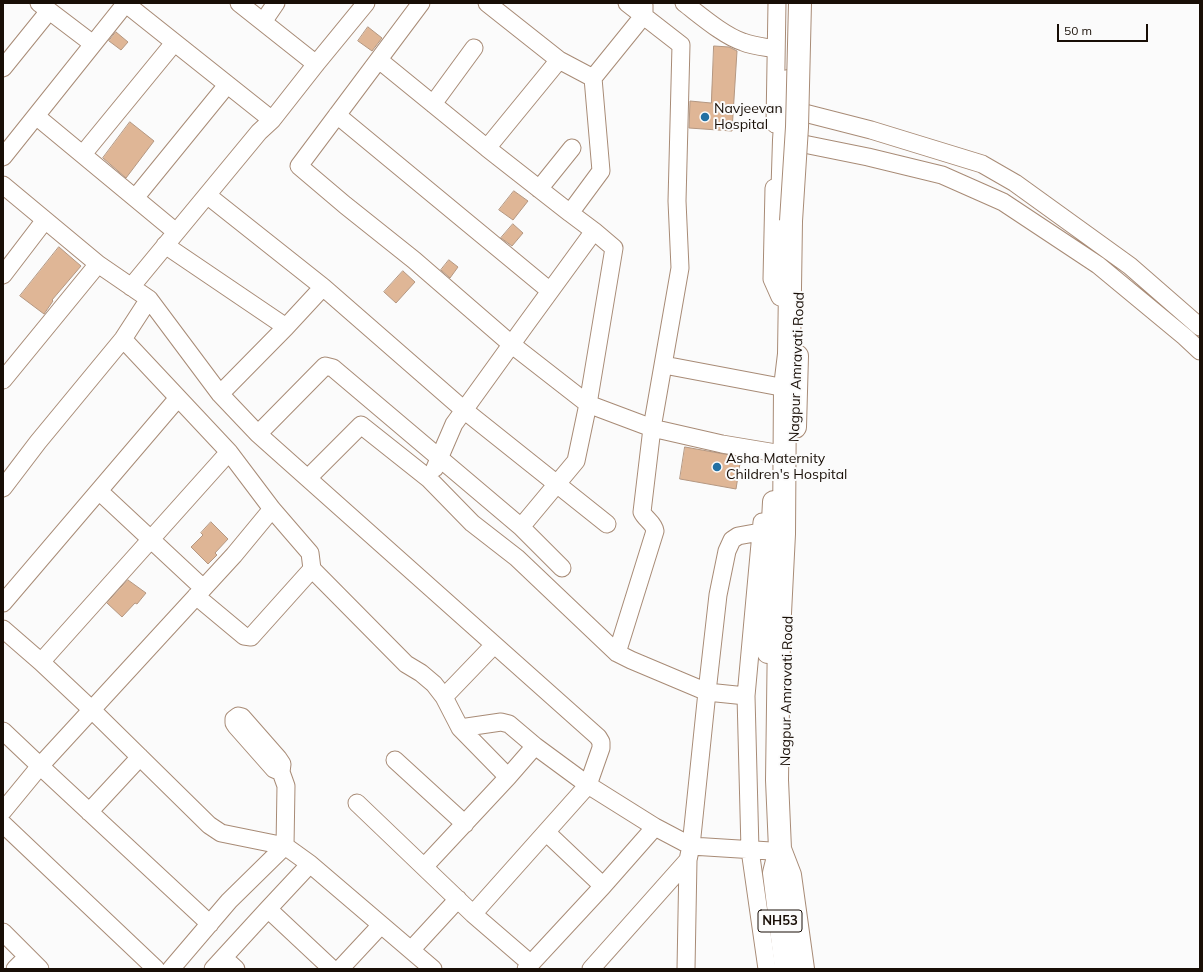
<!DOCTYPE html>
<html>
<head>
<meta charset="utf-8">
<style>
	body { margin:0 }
	#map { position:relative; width:1203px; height:972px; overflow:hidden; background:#fbfbfb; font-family:Mulish,sans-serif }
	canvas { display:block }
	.frame { position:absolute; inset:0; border:4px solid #180e06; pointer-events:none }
	.scale { position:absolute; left:1057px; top:24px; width:91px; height:18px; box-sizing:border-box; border:2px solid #180e06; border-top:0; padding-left:5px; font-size:12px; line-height:14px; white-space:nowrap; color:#180e06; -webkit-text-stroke:3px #fbfbfb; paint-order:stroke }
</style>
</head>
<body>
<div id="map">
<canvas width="1203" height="972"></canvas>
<div class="frame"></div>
<div class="scale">50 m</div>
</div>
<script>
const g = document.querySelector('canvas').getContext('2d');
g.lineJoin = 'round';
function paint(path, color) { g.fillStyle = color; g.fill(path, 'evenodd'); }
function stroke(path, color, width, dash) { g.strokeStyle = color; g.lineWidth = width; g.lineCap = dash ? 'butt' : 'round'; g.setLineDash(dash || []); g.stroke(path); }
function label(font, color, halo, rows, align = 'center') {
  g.font = font + ' Mulish,sans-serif'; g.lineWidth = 4; g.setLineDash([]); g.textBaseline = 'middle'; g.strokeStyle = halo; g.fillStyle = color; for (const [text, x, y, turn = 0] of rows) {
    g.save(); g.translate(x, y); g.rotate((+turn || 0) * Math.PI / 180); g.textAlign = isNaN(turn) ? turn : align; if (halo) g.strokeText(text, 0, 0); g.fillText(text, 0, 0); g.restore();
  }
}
const building = new Path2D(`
	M368,27l14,11 -10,13 -14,-10z
	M116,32l12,10 -7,8 -12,-9z
	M714,46l15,1 8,4 -5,80 -43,-3 1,-27 21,2z
	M130,122l24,19 -28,37 -23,-20z
	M514,191l14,10 -15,19 -14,-10z
	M513,224l10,9 -11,13 -11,-8z
	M59,247l22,19 -29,34 1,1 -9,13 -24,-18z
	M449,260l9,7 -8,11 -9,-8z
	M403,271l12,11 -19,21 -12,-11z
	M685,447l56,10 -5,32 -56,-10z
	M211,522l17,17 -13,14 2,2 -9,9 -17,-17 12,-12 -2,-2z
	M128,580l18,13 -9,11 -2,-1 -13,14 -15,-14z`);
const minor = new Path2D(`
	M39,3l54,41
	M125,3l147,117
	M239,3l24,19 13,-19
	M627,3l54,42 -4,156 3,67 -28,160 70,16 54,9
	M684,3c16,12 40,33 59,39 10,4 22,5 33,7
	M263,22l53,42
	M379,60l108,88 72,-88 -72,-57
	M559,60l34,18
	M3,68l46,-57
	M433,104l41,-56
	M785,108l86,22 111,34 33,19 115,83 70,61
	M337,115l213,176
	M36,116l140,116
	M775,124l2,-121
	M784,140l84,17 74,18 61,27 95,63 87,72 15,14
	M487,148l83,65
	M83,154l91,-111
	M3,157l123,-154
	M3,185l95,79 51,35 71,95 38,40 340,303 3,5v6l-13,37 67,42 36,19 80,5
	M774,188l-2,91 8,18
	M539,189l33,-41
	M207,195l116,92
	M135,198l92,-113
	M594,231l20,17 -26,156 64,24 -10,84c3,7 12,11 13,19l-38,122
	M165,245l121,82
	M3,275l42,-55
	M131,287l128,-155 13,-12 44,-56 50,-61
	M123,339l106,113 43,57 38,44 2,16 94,95 15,9 13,11 10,13 16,31 48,49
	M664,365l111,21
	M3,380l95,-116
	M220,394l66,-67 37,-40 141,123 143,114
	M258,434l67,-68 8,2 188,159 55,-66 12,-57 -77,-60 -97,-84 -69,-55 -46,-39 122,-163
	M435,468l19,-44 70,-97 70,-96 -24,-18 31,-42 -8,-93 51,-63v-10
	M308,478l53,-53 68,54 43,44 45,35 100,95 14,7 76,32 11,-97 9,-44 5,-11 6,-4 22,-4
	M3,488l35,-46 85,-103 26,-40
	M99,491l104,97
	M762,522l-16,174 4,154 17,119
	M521,527l41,41
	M196,596l48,40 7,1 61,-68
	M3,603l175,-205
	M3,629l38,33 50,47 118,116 12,8 64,13 25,18 123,105
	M41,662l188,-210
	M444,697l50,-52
	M238,716l4,1 36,41 4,6 -1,8 -7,-3 -38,-43 -2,-3v-4z
	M460,728l41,-6 8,2 26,22
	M3,731l37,35 194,-211 38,-46
	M395,760l70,64
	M357,803l116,111
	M3,811l37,-45 170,158
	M89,812l51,-55
	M3,824l153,145
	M546,832l57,54
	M424,867l84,-90 27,-31 53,39 -115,129 58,50
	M268,909l64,60
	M3,932l37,37
	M411,950l47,-51
	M224,958l12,11
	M15,969l12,-12
	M171,969l58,-68 56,-55 1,-60 -5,-14
	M213,969l55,-60 42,-45
	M340,969l41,-44
	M526,969l77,-83 52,-59
	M591,969l97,-109
	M686,969l2,-109 3,-14 16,-154 39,4`);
const major = new Path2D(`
	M782,204l2,-64 4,-59
	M795,427l2,-71
	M768,652l1,-57 5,-93`);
const highway = new Path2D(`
	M780,849l10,26 13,94
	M786,969l-12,-96 6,-24 -3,-69 2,-147 5,-99 1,-147 4,-33 2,-133`);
const highwayBridge = new Path2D(`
	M791,221l6,-94 3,-124`);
const markers = [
	[705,117,5,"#2370a3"],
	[717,467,5,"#2370a3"]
];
const shields = [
	[780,921,44]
];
const shieldNames = [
	["NH53",780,921]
];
const poiNames = [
	["Navjeevan",714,109],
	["Hospital",714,125],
	["Asha Maternity",726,459],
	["Children's Hospital",726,475]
];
const streetNames = [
	["Nagpur Amravati Road",797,367,-88],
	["Nagpur Amravati Road",787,691,-89]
];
paint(building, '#dfb696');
stroke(building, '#b49781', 1);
stroke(minor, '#a88b76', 19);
stroke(major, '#a88b76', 24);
stroke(highway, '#a88b76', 24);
stroke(minor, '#fff', 17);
stroke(major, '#fff', 22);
stroke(highway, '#fff', 22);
stroke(highwayBridge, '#a88b76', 24, []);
stroke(highwayBridge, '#fff', 22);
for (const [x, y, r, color] of markers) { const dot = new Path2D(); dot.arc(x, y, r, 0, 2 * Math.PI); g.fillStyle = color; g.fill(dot); stroke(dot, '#fbfbfb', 1.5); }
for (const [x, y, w] of shields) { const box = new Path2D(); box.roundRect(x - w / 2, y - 11, w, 22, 3); g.fillStyle = '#fbfbfb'; g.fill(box); stroke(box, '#180e06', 1); }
label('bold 13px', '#180e06', null, shieldNames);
label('14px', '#180e06', '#fbfbfb', poiNames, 'left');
label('14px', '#180e06', '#fbfbfb', streetNames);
</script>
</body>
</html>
